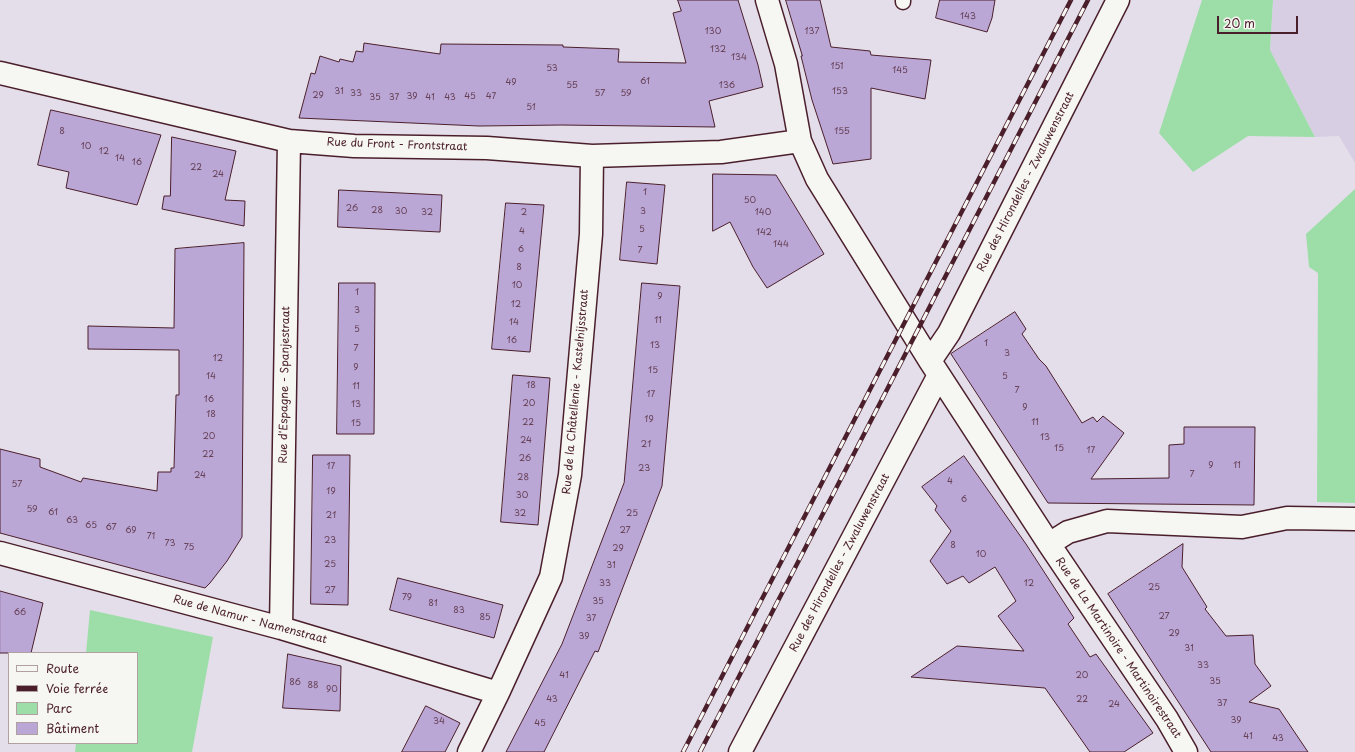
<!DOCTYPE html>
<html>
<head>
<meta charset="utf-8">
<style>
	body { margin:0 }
	#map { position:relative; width:1355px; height:752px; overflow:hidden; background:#e4deea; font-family:"Playpen Sans",sans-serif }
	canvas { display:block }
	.legend { position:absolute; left:8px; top:652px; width:130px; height:92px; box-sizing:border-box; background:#f6f6f2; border:1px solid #b1a0a2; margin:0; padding:5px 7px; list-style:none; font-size:12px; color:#4a1f2b }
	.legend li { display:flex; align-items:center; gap:8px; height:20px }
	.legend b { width:20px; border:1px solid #b1a0a2 }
	.scale { position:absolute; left:1217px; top:16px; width:81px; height:18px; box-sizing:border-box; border:2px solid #4a1f2b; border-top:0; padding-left:5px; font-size:12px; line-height:14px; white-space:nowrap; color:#4a1f2b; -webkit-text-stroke:3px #f6f6f2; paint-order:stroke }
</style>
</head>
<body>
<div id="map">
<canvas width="1355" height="752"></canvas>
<ul class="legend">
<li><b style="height:5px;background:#f6f6f2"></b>Route</li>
<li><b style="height:5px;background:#4a1f2b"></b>Voie ferrée</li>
<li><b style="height:11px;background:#9ddea8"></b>Parc</li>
<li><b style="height:11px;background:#bba7d6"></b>Bâtiment</li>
</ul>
<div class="scale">20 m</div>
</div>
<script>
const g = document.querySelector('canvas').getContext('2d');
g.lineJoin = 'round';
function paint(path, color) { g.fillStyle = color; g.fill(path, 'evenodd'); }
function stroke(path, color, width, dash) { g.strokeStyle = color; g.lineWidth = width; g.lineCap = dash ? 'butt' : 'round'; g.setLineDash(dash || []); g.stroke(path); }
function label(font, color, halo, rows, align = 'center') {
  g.font = font + ' "Playpen Sans",sans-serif'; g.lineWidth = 3.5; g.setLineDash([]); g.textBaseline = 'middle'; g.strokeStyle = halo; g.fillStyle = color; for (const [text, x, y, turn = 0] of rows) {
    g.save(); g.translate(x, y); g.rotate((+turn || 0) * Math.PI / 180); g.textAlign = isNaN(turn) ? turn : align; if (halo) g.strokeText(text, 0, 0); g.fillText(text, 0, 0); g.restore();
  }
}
const built = new Path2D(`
	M1273,0h82v163l-16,-27 -24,1 -45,-87z`);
const green = new Path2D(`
	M1202,0h71l-3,50 45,87 -67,-1 -55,36 -34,-39z
	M1355,189v314l-38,-1 1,-229 -9,-6 -3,-33z
	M90,610l123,27 -21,115h-117l1,-9h61v-90h-51z`);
const building = new Path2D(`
	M678,0h60l20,65 5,22 -54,14 6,26 -153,-2 -83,1 -180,-8 12,-45 4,1 5,-18 19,6 1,-3 13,3 3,-11 7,1 1,-9 76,11 1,-10 122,1v2l56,2 -1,13 68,1 -13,-50 8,-2z
	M786,0h34l11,47 39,4 1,4 60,5 -6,39 -54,-11v71l-38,5 -21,-64 -11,-44h1z
	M940,0h55l-3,18 -5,14 -51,-14z
	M51,110l110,25 -24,70 -71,-17 3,-16 -31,-7z
	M172,137l64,14 -11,49 20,1 -1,25 -82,-17 2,-13h6z
	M713,174l63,1 48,79 -57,34 -14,-21 -23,-45 -17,9z
	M627,182l38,3 -8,79 -37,-4z
	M339,190l103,5 -2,37 -102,-5z
	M506,203l38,2 -14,147 -38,-3z
	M244,243l-2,294 -15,24 -17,22 -5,5 -205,-55v-84l40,10v8l41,15 2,-4 74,13 1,-19h13v-4h3l2,-73h3v-45l-91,-1v-23l86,2 1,-79z
	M339,283h36l-1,151h-37z
	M642,283l38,3 -18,200 -64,166 -3,-1 -51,101h-38l56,-108 62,-161z
	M1015,312l11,17 -4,5 17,25 7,7 36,57 11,-6 4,5 6,-6 21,17 -33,46 78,-1v-33l15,-1v-17h71l-1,78 -206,-2 -97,-149z
	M513,375l37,3 -12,147 -37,-3z
	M313,455h37l-2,150 -37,-1z
	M964,456l62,88 48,74 -6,6 22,33 6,-3 57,79 -29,19h-34l-45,-64 -134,-11 46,-31 67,5 -26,-35 18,-15 -21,-34 -26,16 -6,-7 -16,8 -17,-23 21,-30 -16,-21 2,-4 -15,-19z
	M1183,544l-1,23 25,40 -2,2 21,27 27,-1 2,29 16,22 -22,16 30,7 29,43h-97l-103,-158z
	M398,578l105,27 -9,33 -104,-28z
	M0,591l43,12 -12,50h-31z
	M288,654l53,12 -1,45 -57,-3z
	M426,706l34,17 -15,29h-43z`);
const lane = new Path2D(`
	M903,2v-2`);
const street = new Path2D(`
	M767,0l19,64 14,77 17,38 113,182 119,183 118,175 19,33
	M0,73l289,68 65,5 133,2 105,8 129,-4 79,-11
	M930,361l19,-28 169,-333
	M1049,544l19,-12 39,-11 135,6 45,-9 68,1
	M0,553l281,75 217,65
	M281,628l8,-487
	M469,752l29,-59 53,-116 19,-102 21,-241 1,-78
	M740,752l199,-377`);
const rail = new Path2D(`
	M683,752l388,-752
	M700,752l388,-752`);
const numberNames = [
	["143",968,17],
	["130",713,32],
	["137",812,32],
	["132",718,50],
	["134",739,58],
	["151",837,67],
	["53",552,69],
	["145",900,71],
	["61",645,82],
	["49",511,83],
	["55",572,86],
	["136",727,86],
	["31",339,92],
	["153",840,92],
	["33",356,94],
	["57",600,94],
	["59",626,94],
	["29",318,96],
	["39",412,97],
	["45",470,97],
	["47",491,97],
	["35",375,98],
	["37",394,98],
	["41",430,98],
	["43",450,98],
	["51",531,108],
	["8",62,132],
	["155",842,132],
	["10",86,147],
	["12",104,152],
	["14",120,159],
	["16",137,163],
	["22",196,168],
	["24",218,175],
	["1",645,193],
	["50",750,201],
	["26",352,209],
	["28",377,211],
	["30",401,212],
	["3",643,212],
	["32",427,213],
	["2",524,213],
	["140",763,213],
	["5",642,230],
	["4",522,232],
	["142",764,233],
	["144",781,245],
	["6",521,250],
	["7",640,251],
	["8",519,268],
	["10",517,286],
	["1",357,293],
	["9",660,297],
	["12",516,305],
	["3",357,311],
	["11",658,321],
	["14",514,323],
	["5",357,330],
	["16",512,341],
	["1",986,344],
	["13",655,346],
	["7",356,349],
	["3",1007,354],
	["12",218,359],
	["9",356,368],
	["15",653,371],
	["14",211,377],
	["5",1005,377],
	["18",531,386],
	["11",356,387],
	["7",1017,391],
	["17",651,395],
	["16",209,400],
	["20",529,404],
	["13",356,405],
	["9",1025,408],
	["18",211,415],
	["19",649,420],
	["22",528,423],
	["11",1035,423],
	["15",356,424],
	["20",209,437],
	["13",1045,438],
	["24",526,441],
	["21",646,445],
	["15",1059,449],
	["17",1091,451],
	["22",208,455],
	["26",525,459],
	["9",1211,466],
	["11",1237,466],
	["17",331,467],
	["23",644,469],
	["7",1192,475],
	["24",200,476],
	["28",523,478],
	["4",950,482],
	["57",17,485],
	["19",331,492],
	["30",522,496],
	["6",964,500],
	["59",32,510],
	["61",53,513],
	["32",520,514],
	["25",632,514],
	["21",331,516],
	["63",72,521],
	["65",91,526],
	["67",111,528],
	["69",131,531],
	["27",625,531],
	["71",151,537],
	["23",330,541],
	["73",170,544],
	["8",953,546],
	["75",189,548],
	["29",618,549],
	["10",981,555],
	["25",330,565],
	["31",611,566],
	["33",605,584],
	["12",1029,584],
	["25",1154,588],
	["27",330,591],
	["79",407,598],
	["35",598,602],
	["81",433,604],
	["83",459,611],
	["66",20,613],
	["27",1164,617],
	["85",485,618],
	["37",591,619],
	["29",1174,634],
	["39",584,637],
	["31",1189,649],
	["33",1203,666],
	["41",564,676],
	["20",1082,676],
	["35",1215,682],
	["86",295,683],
	["88",313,686],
	["90",332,690],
	["43",552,700],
	["22",1082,700],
	["37",1222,704],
	["24",1114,705],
	["39",1236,721],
	["34",439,722],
	["45",540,724],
	["41",1248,737],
	["43",1278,739]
];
const streetNames = [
	["Rue du Front - Frontstraat",397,145,2],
	["Rue des Hirondelles - Zwaluwenstraat",1026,182,-63],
	["Rue d'Espagne - Spanjestraat",285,385,-89],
	["Rue de la Châtellenie - Kastelnijsstraat",576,392,-85],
	["Rue des Hirondelles - Zwaluwenstraat",840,563,-62],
	["Rue de Namur - Namenstraat",250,620,15],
	["Rue de La Martinoire - Martinoirestraat",1118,648,56]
];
paint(built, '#d8cee4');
paint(green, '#9ddea8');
paint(building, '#bba7d6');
stroke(building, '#4a1f2b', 1);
stroke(lane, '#4a1f2b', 17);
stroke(street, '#4a1f2b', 25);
stroke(lane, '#f6f6f2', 14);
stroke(street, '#f6f6f2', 22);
stroke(rail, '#4a1f2b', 4.5);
stroke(rail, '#f6f6f2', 3, [9]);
label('9px', '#664156', null, numberNames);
label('11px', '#4a1f2b', '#f6f6f2', streetNames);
</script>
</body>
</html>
